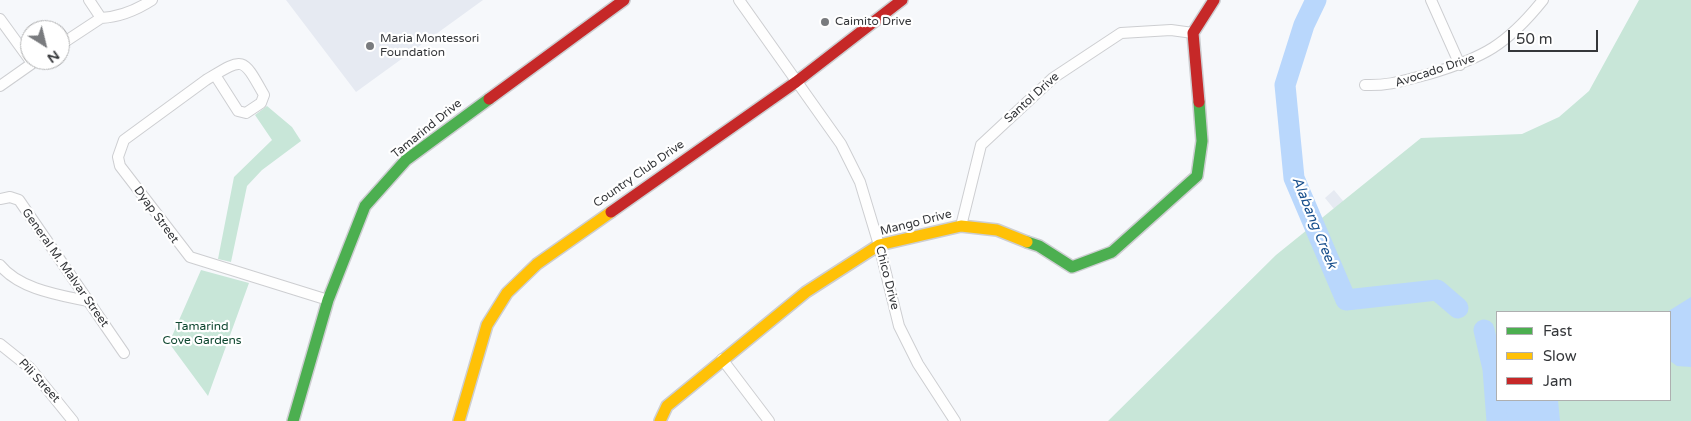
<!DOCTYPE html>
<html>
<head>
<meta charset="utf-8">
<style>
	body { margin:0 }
	#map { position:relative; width:1691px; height:421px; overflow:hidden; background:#f6f8fb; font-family:"Varela Round",sans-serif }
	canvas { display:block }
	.legend { position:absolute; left:1496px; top:311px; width:175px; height:90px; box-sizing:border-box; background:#fff; border:1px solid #aeafb0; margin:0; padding:6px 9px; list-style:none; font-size:15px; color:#35373a }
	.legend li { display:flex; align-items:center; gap:10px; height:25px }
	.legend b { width:25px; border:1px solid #aeafb0 }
	.north { position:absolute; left:20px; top:20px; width:50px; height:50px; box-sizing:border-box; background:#fff; border:1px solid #aeafb0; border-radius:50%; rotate:144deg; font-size:14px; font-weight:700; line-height:20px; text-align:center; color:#35373a }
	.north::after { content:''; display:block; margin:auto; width:18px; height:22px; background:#797b7e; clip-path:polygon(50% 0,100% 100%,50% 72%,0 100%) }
	.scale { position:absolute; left:1508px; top:30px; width:90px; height:22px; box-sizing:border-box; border:2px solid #35373a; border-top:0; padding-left:6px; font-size:15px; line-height:18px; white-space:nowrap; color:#35373a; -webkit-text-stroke:4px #fff; paint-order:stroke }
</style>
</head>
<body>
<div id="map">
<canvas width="1691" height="421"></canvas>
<ul class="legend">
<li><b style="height:6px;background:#4caf50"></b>Fast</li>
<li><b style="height:6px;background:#ffc107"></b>Slow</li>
<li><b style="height:6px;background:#c62828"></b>Jam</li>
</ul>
<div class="north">N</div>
<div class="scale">50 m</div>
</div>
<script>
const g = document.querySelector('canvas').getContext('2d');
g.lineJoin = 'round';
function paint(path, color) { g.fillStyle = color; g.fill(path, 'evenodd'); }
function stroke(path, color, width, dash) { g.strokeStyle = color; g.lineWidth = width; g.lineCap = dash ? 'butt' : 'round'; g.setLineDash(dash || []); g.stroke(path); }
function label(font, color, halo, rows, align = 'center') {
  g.font = font + ' "Varela Round",sans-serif'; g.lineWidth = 4.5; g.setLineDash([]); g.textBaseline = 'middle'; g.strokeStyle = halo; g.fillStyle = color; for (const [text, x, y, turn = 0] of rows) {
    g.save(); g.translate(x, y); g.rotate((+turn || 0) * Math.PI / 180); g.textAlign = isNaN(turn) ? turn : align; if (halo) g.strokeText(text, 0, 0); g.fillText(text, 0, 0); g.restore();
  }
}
const built = new Path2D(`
	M286,0h197l-127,92z
	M1334,190l10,12 -10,7 -9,-11z`);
const green = new Path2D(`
	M1639,0h52v421h-583l168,-166 145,-117 101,-4 37,-17 30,-26zM1497,312h173v88h-173z
	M267,106l25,21 9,14 -39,29 -15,16 -16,76 -13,-3 16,-82 38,-37 -17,-25z
	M201,270l48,13 -41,113 -39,-53z`);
const water = new Path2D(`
	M1691,297v70l-14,-1 -7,-5v-49h-3z
	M1504,400h54l2,21h-54z`);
const river = new Path2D(`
	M1316,0l-12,25 -19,60 9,93 52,122 91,-10 21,18
	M1484,330l9,39 4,52`);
const street = new Path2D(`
	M89,0l12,18
	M739,0l102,144 19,38 19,63 20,81 19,38 37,57
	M1431,0l29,65
	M101,18c19,-1 34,-7 51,-18
	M0,19l32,44
	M60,45l41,-27
	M215,75l23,36 8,2 15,-10 3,-8c-22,-39 -20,-38 -58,-15l-82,60 -6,17 2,9 70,91 138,43
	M1365,85c25,1 40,-5 64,-11 54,-16 78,-29 114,-74
	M0,86l37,-26
	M0,199l10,-2 9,3 105,153
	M961,226l20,-81 72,-67 68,-45 50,-3 22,3
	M0,265c19,24 59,30 87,36
	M0,344l30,24 43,53
	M722,359l47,62`);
const fast = new Path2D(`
	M1027,242l12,4 33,21 40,-15 85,-76 5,-35 -3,-39
	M293,421l35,-121 37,-94 41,-46 83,-61`);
const slow = new Path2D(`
	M459,421l28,-96 20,-32 30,-29 74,-52
	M660,421l7,-15 139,-114 73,-47 82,-19 36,4 30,12`);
const jam = new Path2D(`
	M489,99l135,-99
	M1199,102l-6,-69 21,-33
	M611,212l185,-130 106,-82`);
const markers = [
	[825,22,5,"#797b7e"],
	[370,46,5,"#797b7e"]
];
const poiNames = [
	["Caimito Drive",835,22],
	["Maria Montessori",380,39],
	["Foundation",380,53]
];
const streetNames = [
	["Avocado Drive",1435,71,-18],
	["Santol Drive",1032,98,-42],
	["Tamarind Drive",427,129,-39],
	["Country Club Drive",639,174,-35],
	["Dyap Street",156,215,54],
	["Mango Drive",916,223,-14],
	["General M. Malvar Street",65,268,55],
	["Chico Drive",887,278,76],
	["Pili Street",39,381,47]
];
const parkNames = [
	["Tamarind",202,327],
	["Cove Gardens",202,341]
];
const waterNames = [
	["Alabang Creek",1314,223,68]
];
paint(built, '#e6eaf2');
paint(green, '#c8e6d8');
paint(water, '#b9d7fc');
stroke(river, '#b9d7fc', 21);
stroke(street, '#cdced1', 12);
stroke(fast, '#cdced1', 14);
stroke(slow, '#cdced1', 14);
stroke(jam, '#cdced1', 14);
stroke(street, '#fefefe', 10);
stroke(fast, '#4caf50', 11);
stroke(slow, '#ffc107', 11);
stroke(jam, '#c62828', 11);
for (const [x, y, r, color] of markers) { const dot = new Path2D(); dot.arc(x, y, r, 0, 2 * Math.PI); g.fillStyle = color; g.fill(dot); stroke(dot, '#fff', 2); }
label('12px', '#35373a', '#fff', poiNames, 'left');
label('12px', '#35373a', '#fff', streetNames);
label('12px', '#0f4730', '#fff', parkNames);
label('italic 14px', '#19508d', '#fff', waterNames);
</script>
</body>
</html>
